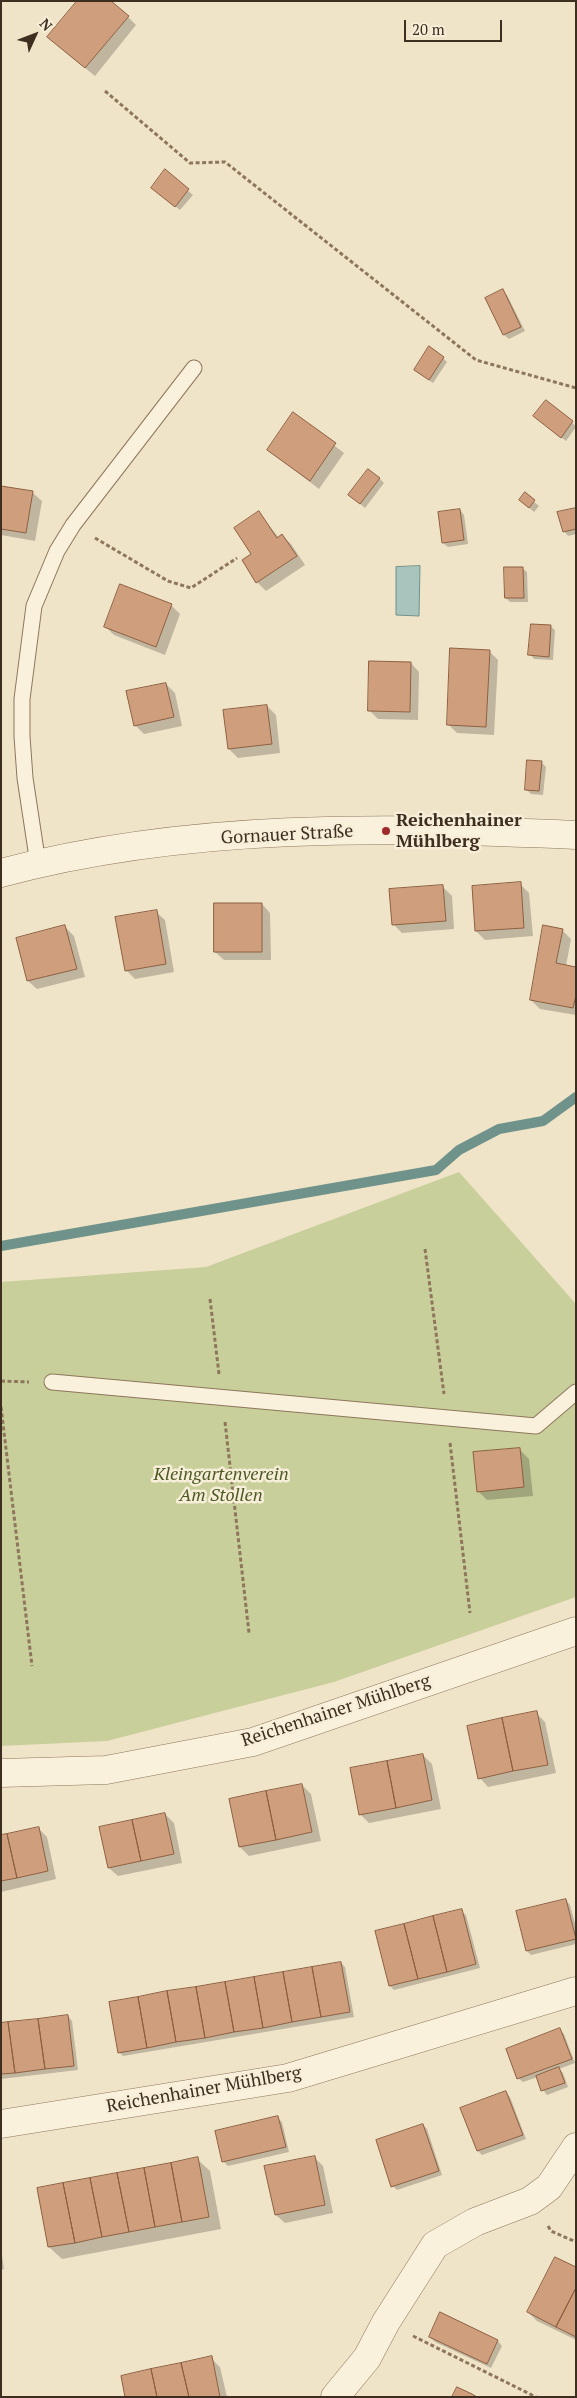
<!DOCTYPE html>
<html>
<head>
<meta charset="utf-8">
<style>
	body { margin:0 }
	#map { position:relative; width:577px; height:2398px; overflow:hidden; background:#f0e4c8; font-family:"PT Serif",serif }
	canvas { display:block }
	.frame { position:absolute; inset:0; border:2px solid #3d2e20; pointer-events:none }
	.north { position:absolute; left:10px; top:10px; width:50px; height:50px; -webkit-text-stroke:4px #f7eed8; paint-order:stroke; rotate:47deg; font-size:14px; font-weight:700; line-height:20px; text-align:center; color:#3d2e20 }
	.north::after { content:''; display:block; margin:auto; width:18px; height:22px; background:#3d2e20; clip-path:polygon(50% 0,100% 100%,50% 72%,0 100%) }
	.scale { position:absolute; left:404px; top:20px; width:98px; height:22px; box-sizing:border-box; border:2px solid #3d2e20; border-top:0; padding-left:6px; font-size:15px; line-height:18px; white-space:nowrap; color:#3d2e20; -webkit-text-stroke:4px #f7eed8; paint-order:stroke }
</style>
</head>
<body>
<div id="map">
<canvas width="577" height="2398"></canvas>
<div class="frame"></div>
<div class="north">N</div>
<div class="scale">20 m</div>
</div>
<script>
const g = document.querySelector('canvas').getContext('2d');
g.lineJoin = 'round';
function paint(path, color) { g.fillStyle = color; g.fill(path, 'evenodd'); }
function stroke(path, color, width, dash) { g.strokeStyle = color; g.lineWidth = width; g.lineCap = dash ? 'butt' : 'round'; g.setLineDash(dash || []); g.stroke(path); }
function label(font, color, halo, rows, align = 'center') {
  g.font = font + ' "PT Serif",serif'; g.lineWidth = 5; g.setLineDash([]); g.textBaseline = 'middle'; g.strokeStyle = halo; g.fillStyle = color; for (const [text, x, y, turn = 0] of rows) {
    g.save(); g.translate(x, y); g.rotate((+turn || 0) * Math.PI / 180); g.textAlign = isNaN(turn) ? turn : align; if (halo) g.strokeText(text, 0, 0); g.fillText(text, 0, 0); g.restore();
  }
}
const green = new Path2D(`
	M459,1172l117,132v293l-242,85 -227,59 -106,5v-464l205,-15z`);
const water = new Path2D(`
	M420,566l-1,50 -23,-1v-48z`);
const shadow = new Path2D(`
	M128,17l8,8 -41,51 -37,-30z
	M165,171l28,24 -13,15 -23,-18z
	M502,291l5,4 18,36 -16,8 -5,-4 -18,-36z
	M443,358l4,4 -14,21 -13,-9z
	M293,414l51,39 -25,36 -51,-39z
	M539,420l33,2 4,5 -10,14z
	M379,478l5,5 -19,25 -16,-13z
	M1,487l32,6 9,8 -7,40 -34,-6z
	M525,494l14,12 -5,6 -9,-8z
	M576,509v25l-8,2 -4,-5z
	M460,510l4,5 4,29 -20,3 -5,-4z
	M259,513l20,25 3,-3 9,9 14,21 -39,26 -9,-9 -4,-28z
	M522,568l5,4 1,30h-18l-4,-4z
	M171,605l9,9 -15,41 -51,-20 -9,-9z
	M550,626l5,4 -2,30 -19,-1 -4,-5z
	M489,651l9,9 -4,75 -37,-2 -9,-9z
	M411,663l8,9 -1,48 -40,-1 -9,-9z
	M166,684l9,9 7,33 -38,8 -9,-9z
	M267,706l9,9 4,38 -42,5 -9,-9z
	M541,762l5,5 -3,28 -12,-1 -5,-5z
	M520,884l9,9 4,43 -48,4 -9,-9 -3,-44z
	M443,887l9,9 2,33 -52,4 -9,-9z
	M262,904l8,9 1,47h-47l-9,-8z
	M156,912l9,8 9,52 -39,7 -9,-9z
	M65,927l9,9 11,41 -48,12 -9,-8z
	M562,930l9,9 -5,27 10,2v47l-36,-6 -9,-9z
	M520,1450l9,9 4,37 -46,4 -9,-9z
	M536,1713l9,9 11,51 -68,14 -8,-9z
	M423,1755l9,9 9,45 -72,14 -9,-9z
	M302,1785l9,9 10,47 -72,15 -9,-9 -10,-47z
	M165,1814l9,9 8,40 -64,13 -9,-8z
	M38,1828l9,9 9,42 -55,13v-55z
	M566,1900l4,5 6,22v17l-45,11 -4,-4z
	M461,1911l5,4 14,53 -86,22 -4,-4z
	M341,1963l4,4 9,50 -231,39 -4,-4z
	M68,2016l4,5 6,49 -77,9v-55z
	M560,2030l4,4 11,29 -16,6 4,4 5,14 -21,8 -4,-5 -5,-13 -15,5 -5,-4z
	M506,2092l4,5 16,42 -44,16 -4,-4 -16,-43z
	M278,2118l4,4 7,30 -61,14 -5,-5z
	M423,2125l4,4 15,46 -45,15 -4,-4z
	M314,2157l9,9 10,47 -48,10 -9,-8z
	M197,2159l13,12 11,58 -159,30 -13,-12z
	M1,2248l3,21 -3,1z
	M576,2269v71l-39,-19 -9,-9z
	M440,2314l58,27 4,5 -11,22 -56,-26 -5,-5z
	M211,2358l9,9 7,30h-101z`);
const stream = new Path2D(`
	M1,1246l435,-76 23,-20 40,-21 44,-8 33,-24`);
const building = new Path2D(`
	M77,1h34l18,15 -44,52 -38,-31z
	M165,169l24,20 -14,18 -24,-19z
	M503,289l18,38 -18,8 -18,-37z
	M429,346l15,11 -15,23 -15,-10z
	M546,400l27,21 -12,17 -28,-22z
	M293,412l43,31 -26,38 -43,-31z
	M368,469l12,9 -20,26 -12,-9z
	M1,486l32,5 -7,42 -25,-4z
	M525,492l10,8 -6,8 -10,-8z
	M576,508v21l-13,3 -6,-20z
	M460,509l4,31 -22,3 -4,-31z
	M259,511l18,27 5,-4 15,22 -41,27 -14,-23 9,-6 -17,-26z
	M504,567h19l1,31h-19z
	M120,584l52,20 -16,43 -52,-20z
	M531,624l20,1 -2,32 -21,-2z
	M450,648l40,2 -4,77 -39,-2z
	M369,661l42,1 -1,50 -42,-1z
	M166,683l8,34 -40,9 -8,-35z
	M267,705l5,39 -44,5 -5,-39z
	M527,760l15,1 -3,30 -14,-1z
	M521,882l3,46 -49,3 -3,-45z
	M443,885l3,36 -54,4 -3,-36z
	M214,903h48v49h-48z
	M157,910l9,54 -41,7 -10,-54z
	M65,925l12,44 -50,12 -11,-43z
	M543,925l20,4 -7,34 20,4v28l-3,13 -43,-8z
	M520,1448l4,39 -47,5 -4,-40z
	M537,1711l11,54 -35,6 -11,-53z
	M502,1718l11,53 -35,8 -11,-53z
	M423,1754l9,46 -36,8 -9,-47z
	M387,1761l9,47 -37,7 -9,-47z
	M302,1784l10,48 -36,8 -10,-49z
	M266,1791l10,49 -37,7 -10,-48z
	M165,1813l9,41 -33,7 -9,-41z
	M132,1820l9,41 -33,7 -9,-41z
	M39,1827l9,44 -31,7 -10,-44z
	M7,1834l10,44 -16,3v-46z
	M566,1899l10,40 -50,12 -10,-40z
	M462,1909l14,55 -29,8 -14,-56z
	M433,1916l14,56 -29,7 -14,-55z
	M404,1924l14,55 -29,7 -14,-55z
	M341,1962l9,50 -29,5 -9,-50z
	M312,1967l9,50 -29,5 -9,-50z
	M283,1972l9,50 -29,6 -9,-51z
	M254,1977l9,51 -29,4 -9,-50z
	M225,1982l9,50 -29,6 -9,-51z
	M196,1987l9,51 -29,4 -9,-51z
	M167,1991l9,51 -29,6 -9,-51z
	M138,1997l9,51 -29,5 -9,-51z
	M68,2015l6,51 -29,3 -7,-50z
	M38,2019l7,50 -30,4 -7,-51z
	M8,2022l7,51 -14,1v-51z
	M560,2028l12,31 -55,20 -11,-30z
	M559,2067l6,16 -24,8 -5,-15z
	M506,2091l17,44 -46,16 -17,-43z
	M278,2116l8,31 -64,15 -7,-31z
	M423,2124l16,47 -48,16 -15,-47z
	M315,2156l10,49 -50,10 -11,-49z
	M198,2157l11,60 -27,5 -11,-59z
	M171,2163l11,59 -27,5 -11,-59z
	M144,2168l11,59 -26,5 -12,-59z
	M117,2173l12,59 -27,5 -12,-59z
	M90,2178l12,59 -27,6 -12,-60z
	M63,2183l12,60 -27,4 -11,-59z
	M555,2257l21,10v21l-20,39 -29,-15z
	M576,2288v49l-20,-10z
	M440,2312l58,28 -11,24 -58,-27z
	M212,2356l8,41h-31l-8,-34z
	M181,2363l8,34h-32l-6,-28z
	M151,2369l6,28h-32l-4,-21z
	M457,2387l15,7 5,3h-25z`);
const path = new Path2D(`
	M105,91l85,72 35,-1 251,198 100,28
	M95,538l73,43 23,7 46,-30
	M425,1249l19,145
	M210,1299l9,75
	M1,1381l28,1
	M1,1407l31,259
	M225,1422l24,211
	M450,1443l20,170
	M548,2226l3,5 25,11
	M413,2336l123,61`);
const service = new Path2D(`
	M38,864l-13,-86 -3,-42v-37l12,-93 23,-55 16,-26 121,-157
	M52,1382l484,44 40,-34`);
const minor = new Path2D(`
	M1,873c186,-50 384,-46 575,-38
	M1,1773l105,-3 147,-28 323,-111
	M1,2124l287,-46 288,-87
	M335,2397l32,-39 19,-36 49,-77 40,-23 55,-21 19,-14 27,-40`);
const markers = [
	[386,831,5,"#9e2a2b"]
];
const poiNames = [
	["Reichenhainer",396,821],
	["Mühlberg",396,842]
];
const streetNames = [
	["Gornauer Straße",287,835,-3],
	["Reichenhainer Mühlberg",336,1711,-18],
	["Reichenhainer Mühlberg",204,2090,-10]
];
const parkNames = [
	["Kleingartenverein",221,1475],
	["Am Stollen",221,1496]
];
paint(green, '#c9cf9b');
paint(water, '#a9c4bc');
stroke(water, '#6f938a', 1);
paint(shadow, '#0003');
stroke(stream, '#6f938a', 10);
paint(building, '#cf9f7d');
stroke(building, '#8d5f41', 1);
stroke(service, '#8d765c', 17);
stroke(minor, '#8d765c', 29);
stroke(path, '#8d765c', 3, [4, 2.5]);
stroke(service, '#faf1dc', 15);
stroke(minor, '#faf1dc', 28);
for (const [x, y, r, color] of markers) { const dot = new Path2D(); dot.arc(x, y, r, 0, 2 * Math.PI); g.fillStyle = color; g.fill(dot); stroke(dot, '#f7eed8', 2); }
label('bold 18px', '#3d2e20', '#f7eed8', poiNames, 'left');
label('18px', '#3d2e20', '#f7eed8', streetNames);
label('italic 18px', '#4d5a26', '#f7eed8', parkNames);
</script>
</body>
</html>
